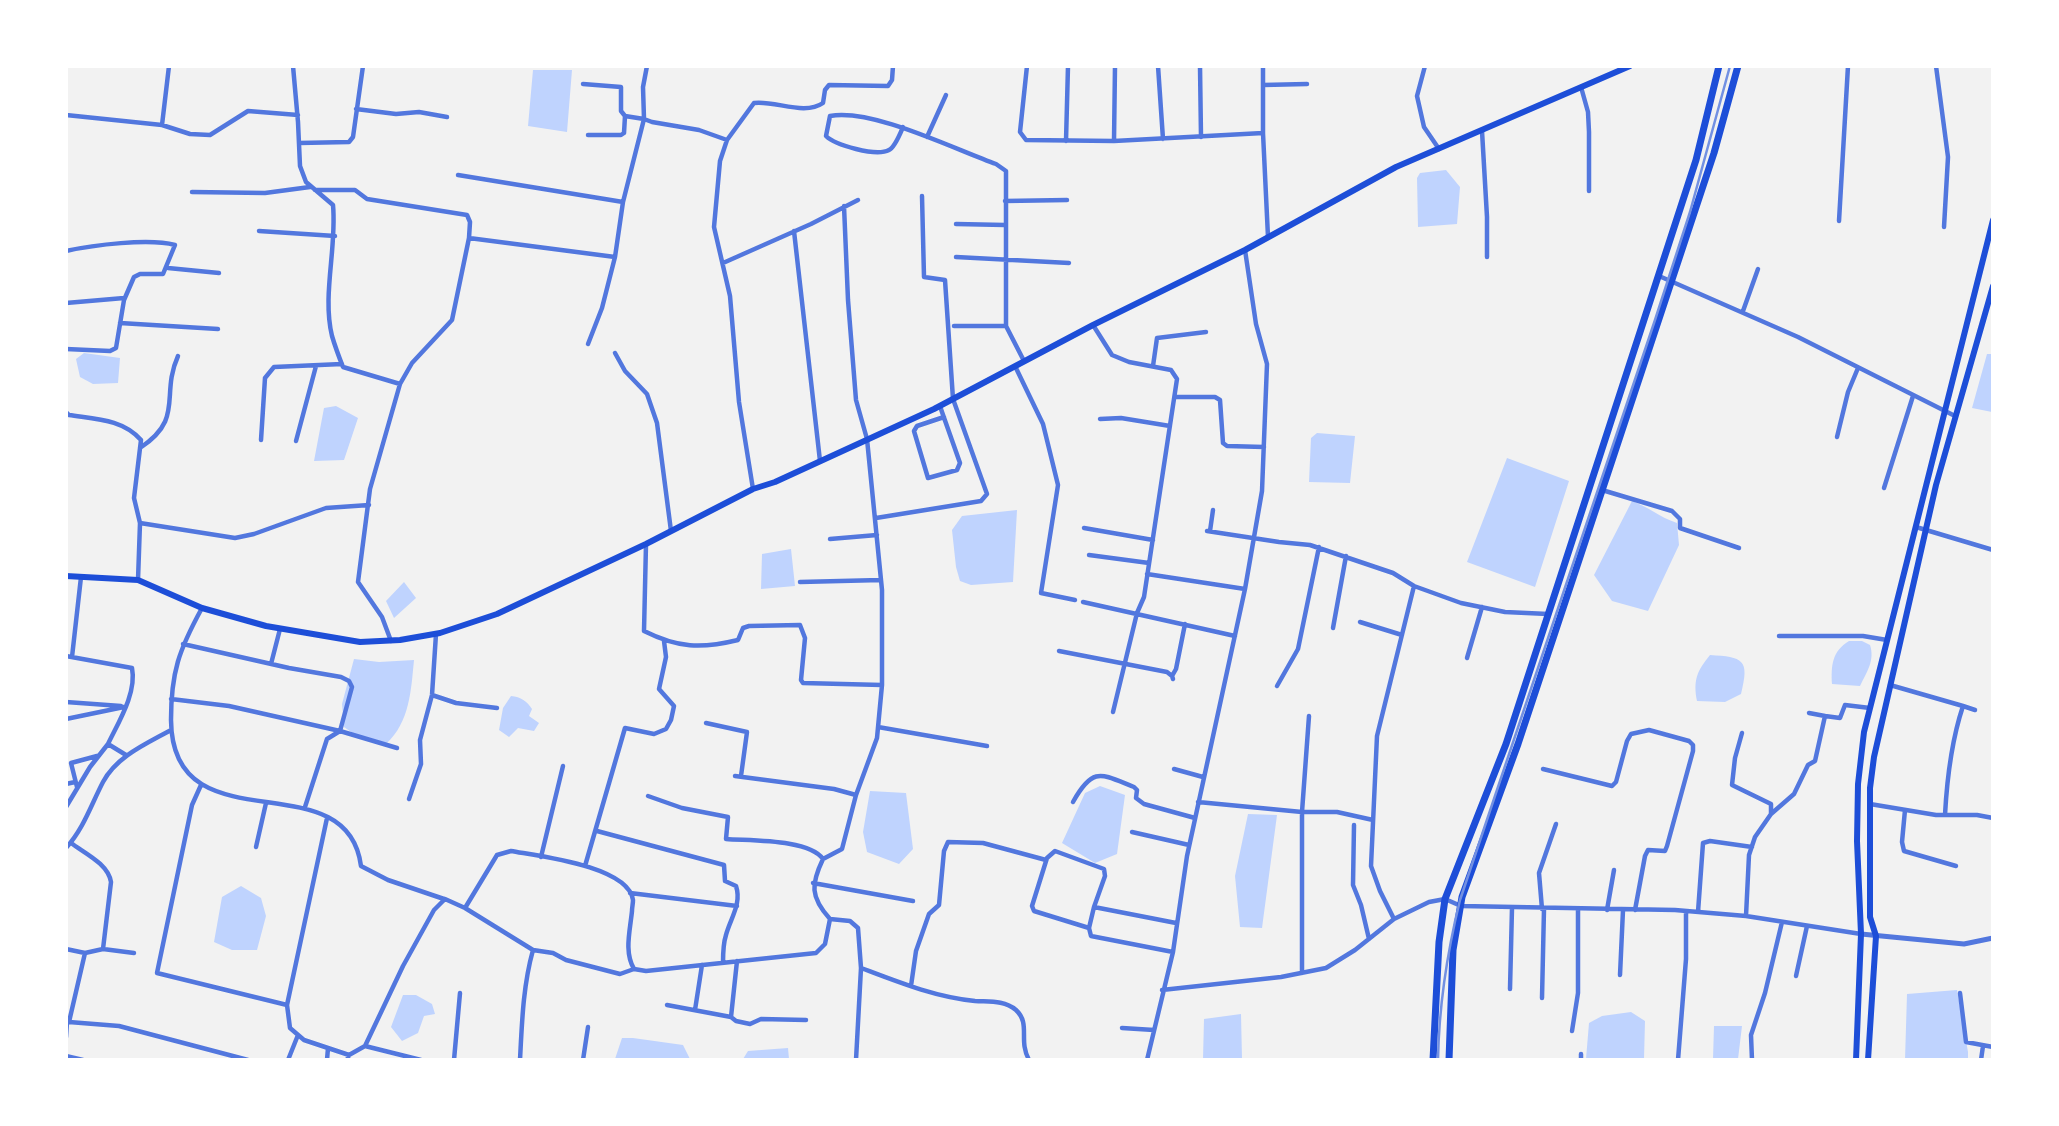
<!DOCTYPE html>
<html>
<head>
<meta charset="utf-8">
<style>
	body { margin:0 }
	#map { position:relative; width:2059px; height:1126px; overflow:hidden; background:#f2f2f2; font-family:"DejaVu Sans",sans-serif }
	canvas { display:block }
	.frame { position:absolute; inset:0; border:68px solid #fff; pointer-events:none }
</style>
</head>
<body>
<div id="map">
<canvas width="2059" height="1126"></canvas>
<div class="frame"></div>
</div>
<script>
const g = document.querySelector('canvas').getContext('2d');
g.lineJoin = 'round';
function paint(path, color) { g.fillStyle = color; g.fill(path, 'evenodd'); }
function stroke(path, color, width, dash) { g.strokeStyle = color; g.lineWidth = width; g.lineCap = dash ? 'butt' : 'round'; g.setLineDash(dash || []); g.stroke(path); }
const water = new Path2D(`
	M533,70h39l-5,62 -39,-6z
	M1446,170l14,17 -3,37 -39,3 -1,-49 3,-5z
	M84,353l36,5 -2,25 -25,1 -13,-7 -4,-18z
	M1987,354h5v58l-20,-4z
	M336,406l22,12 -14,42 -30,1 10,-53z
	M1317,433l38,3 -5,47 -41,-1 2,-44z
	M1507,458l62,23 -34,106 -68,-25z
	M1632,501c17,6 27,16 45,22l2,22 -31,66 -36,-10 -18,-26z
	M1017,510l-4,72 -42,3 -11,-4 -4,-14 -4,-37 10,-14z
	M791,549l4,37 -34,3 1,-35z
	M404,582l12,16 -22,20 -8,-17z
	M1849,641h13l8,4c5,15 -3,27 -10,41l-28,-2c-1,-18 0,-33 17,-43z
	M1710,655c33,2 40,4 31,39l-16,8 -28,-1c-4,-21 0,-30 13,-46z
	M354,659l25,3 35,-2c-3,30 -4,62 -28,84l-25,-5 -17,-12 -2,-23z
	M511,696c10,1 16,5 21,13l-3,7 10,7 -5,8 -16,-3 -9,9 -10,-7 4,-22z
	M1100,786l25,9 -8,59 -22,9 -33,-20 23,-50z
	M870,791l36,2 7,56 -14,15 -32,-12 -4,-20z
	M1248,814l29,1 -15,113 -22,-1 -5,-51z
	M241,886l20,12 5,18 -9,34h-25l-18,-8 8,-45z
	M1957,990l11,62v7l-63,1 2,-66z
	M403,995h13l16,9 3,10 -11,2 -6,17 -16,8 -11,-14z
	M1631,1012l14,9 -1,38h-58l3,-36 13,-7z
	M1241,1014l1,45h-39l1,-40z
	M1714,1026h28l-4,33h-25z
	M622,1038h11l50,7 7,14h-75z
	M788,1048l1,11h-46l5,-8z`);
const minor = new Path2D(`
	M293,66l5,56 2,44 6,16 27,23c4,43 -11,90 -1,131 3,10 7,21 11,31l57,17 -30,105 -12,93 24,35 9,24
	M647,66l-4,21 1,32 8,3 47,8 28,10 -7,21 -6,66 16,69 9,106 14,87
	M1027,66l-7,66 6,8 88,1 149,-8
	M1158,66l5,73
	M1200,66l1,71
	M1263,66v67l5,104
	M1425,66l-8,30 7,31 15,22
	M1936,66l12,91 -4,70
	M583,84l38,3v24l4,5
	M1263,85l44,-1
	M1581,87l7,25 1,20v59
	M356,109l40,5 23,-2 28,5
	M66,115l96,10 28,9 20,1 38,-24 50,4
	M162,125l7,-59
	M903,127c-3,7 -8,20 -14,23 -13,7 -54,-5 -63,-14l4,-20c42,-8 124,33 166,48l10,7v155l18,35
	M1482,131l5,86v40
	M927,137l19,-42
	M727,140l27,-37c21,-3 50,13 69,0l2,-13 4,-5 59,1 4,-6 1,-14
	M1066,141l2,-75
	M1114,141l1,-75
	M299,143l50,-1 4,-5 10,-71
	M458,175l165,27
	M315,190h40l12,9 100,16 3,7 -1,16 146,19 8,-55 21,-83 -19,-3 -1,17 -3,2h-33
	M192,192l73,1 45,-6
	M1005,201l62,-1
	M1839,221l9,-155
	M956,224l49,1
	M259,231l76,5
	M794,231l26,230
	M66,251c27,-6 83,-13 109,-6l-12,29h-23l-6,3 -10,23 -8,48 -6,3 -44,-2
	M956,257l113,6
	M723,263l88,-39 47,-24
	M168,268l51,5
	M1659,276l139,61 157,79
	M66,303l58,-5
	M1743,311l15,-42
	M120,323l98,6
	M1093,325l19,30 17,7 42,8 6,9 -33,218 -7,16 -24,99
	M954,326h51
	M588,344l14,-36 13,-51
	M615,353l10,18 22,23 10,29 14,108
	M1015,366l28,58 15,61 -17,108 34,7
	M1153,366l4,-28 49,-6
	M400,384l12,-21 40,-43 17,-82
	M1175,397h40l5,3 3,43 4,3 37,1
	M940,406l2,6 18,51 -3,7 -29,8 -14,-47 3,-5 27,-9
	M66,412l3,3c26,4 54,4 72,25l-7,58 6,25 -2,57
	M1100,419l21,-1 49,8
	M1837,437l11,-45 10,-24
	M261,440l4,-62 9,-11 68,-3
	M296,441l20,-75
	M140,448c45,-30 20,-52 38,-92
	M1884,488l29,-92
	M1602,490l70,21 8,8v9l59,20
	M876,518l105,-17 6,-7 -34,-95 -8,-119 -21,-3 -2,-81
	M140,523l95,15 19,-4 72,-26 43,-3
	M1916,527l77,23
	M1084,528l69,12
	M1207,531l72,11 31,3 83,28 21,13 47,17 44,9 43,2
	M1210,531l3,-21
	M830,539l47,-4
	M646,544l-2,87c34,17 57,18 94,9l5,-12 6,-2 51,-1 5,13 -4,42 2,3 79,2
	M1089,555l60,8
	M1147,574l98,15
	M800,582l81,-2
	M1414,586l-37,150 -6,130 9,25 14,28 35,-17 16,-3 16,7 214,4 71,6 115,18
	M1083,602l152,34
	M202,608c-23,42 -31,64 -31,112 1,130 176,38 190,146l27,14 56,19
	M1360,622l42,13
	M1333,628l13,-72
	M1779,636h84l24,4
	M183,644l106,24 52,9 8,4 3,6 -12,44 57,17
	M1059,651l108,21 5,4 1,3
	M66,656l66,12c5,25 -14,55 -24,76l18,11
	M72,657l9,-80
	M1467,658l15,-51
	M271,664l9,-35
	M1172,676l4,-7 9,-45
	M1890,685l73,21c-12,36 -16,72 -18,109
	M1277,686l21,-37 21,-102
	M432,695l24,8 41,5
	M171,699l58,7 111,25 -13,8 -22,68
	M66,702l55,4
	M1963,706l12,4
	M1809,713l16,3
	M66,719l58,-12
	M706,723l41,9 -6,44
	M878,727l109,19
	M1742,733l-7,25 -3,27 39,19v9
	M1174,769l29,8
	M1543,769l69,17 4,-4 11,-41 4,-7 18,-4 40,11 4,4v6l-26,95 -2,5 -17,-1 -3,6 -10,54
	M735,776l99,13 22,6
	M66,784l9,-2
	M201,785l-9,20 -35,168 130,32 3,23 14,12 45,15
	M77,787l-6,-24 26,-7
	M409,799l12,-35 -1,-24 12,-45 4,-61
	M1073,802c20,-36 28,-28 61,-15l3,3 -1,8 8,6 51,14
	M1198,802l104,10h35l36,8
	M1870,804l66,11h41l16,3
	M66,807l24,-40 18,-23
	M1905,810l-3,32 2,9 52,15
	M1354,825l-1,60 8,20 8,34
	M597,831l127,34 1,16 11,5c6,18 -6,33 -10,49 -3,9 -3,19 -3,28
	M1132,832l57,13
	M71,843c15,11 37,21 40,39l-8,67
	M256,847l10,-44
	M66,848c18,-20 25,-43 37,-66 14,-26 43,-38 68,-52
	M541,857l22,-91
	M823,859l19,-10 14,-54 21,-57 5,-53v-95l-15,-151 -11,-39 -8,-100 -4,-94
	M585,866l40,-138 29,6 12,-5 5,-9 3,-14 -15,-17 7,-32 -2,-16
	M813,883l100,18
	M630,893l107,13
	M465,908l68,42 20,3 13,7 54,14 14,-5
	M1542,909l-3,-36 17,-49
	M1607,910l7,-40
	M1698,912l5,-69 7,-2 42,6
	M1746,916l3,-61 6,-18 16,-23 23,-20 14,-29 7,-4 10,-45 15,2 5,-13 25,3
	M830,919l20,2 8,7 3,40c37,14 74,29 114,33 14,1 29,-1 41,9 15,14 2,30 13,50
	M1089,928l5,-21
	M66,949l19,4 18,-4 31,4
	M1173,952l-82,-16 -2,-8 -55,-17 -2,-5 15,-48 8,-7 49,18 1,7 -11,31 82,16
	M85,953l-16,69 50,4 129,34
	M1302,973v-161l7,-96
	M1620,975l3,-65
	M1796,976l11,-50
	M911,986l5,-35 13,-37 10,-9 5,-54 4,-9 35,1 63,17
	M1510,989l2,-81
	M1162,990l119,-13 45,-9 29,-18 39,-31
	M1960,993l6,49 27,5
	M1542,998l2,-89
	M287,1005l40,-187
	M667,1005l64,12 6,-56
	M695,1010l7,-45
	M731,1017l5,4 14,3 11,-5 45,1
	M1122,1028l32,2
	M1572,1031l6,-38v-83
	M66,1037l1,-15
	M365,1046l56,14
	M66,1056l17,4
	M288,1060l10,-25
	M327,1060l1,-12
	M347,1060l2,-5 16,-9 38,-80 31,-56 11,-11 20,9 32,-53 14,-4c27,5 117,15 122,49 0,4 -1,7 -1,11 -2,20 -8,41 2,58l12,2 170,-18 9,-9 5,-25c-20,-22 -19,-35 -7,-60 -14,-20 -72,-18 -97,-20l2,-22 -46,-9 -34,-12
	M454,1060l6,-67
	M520,1060c2,-38 3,-74 13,-110
	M583,1060l5,-33
	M856,1060l5,-92
	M1147,1060l26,-108 14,-96 58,-267 17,-98 5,-127 -11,-40 -11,-74
	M1581,1060v-6
	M1678,1060l8,-101v-48
	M1752,1060l-1,-25 14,-42 17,-71
	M1981,1060l2,-14`);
const tertiary = new Path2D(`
	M1861,934l103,10 29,-6`);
const secondary = new Path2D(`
	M66,576l72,4 64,28 64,18 94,16 40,-2 40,-7 57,-19 149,-70 107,-55 22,-7 159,-73 159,-84 152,-75 151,-83 234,-101
	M1856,1060l5,-126 -4,-93 1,-57 6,-52 129,-512
	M1868,1060l8,-124 -6,-19v-129l4,-31 62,-272 57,-199`);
const trunk = new Path2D(`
	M1433,1060l6,-118 6,-43 61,-155 190,-584 23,-94
	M1449,1060l4,-110 9,-53 56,-153 196,-591 24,-87`);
const rail = new Path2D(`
	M1438,1060c1,-55 9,-107 22,-160l195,-580 35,-108 40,-146`);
paint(water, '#bfd3fe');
stroke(minor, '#5277de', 4.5);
stroke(tertiary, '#5277de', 5);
stroke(secondary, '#1d4ed8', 6);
stroke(trunk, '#1d4ed8', 7);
stroke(rail, '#7290e2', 2.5);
</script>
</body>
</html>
